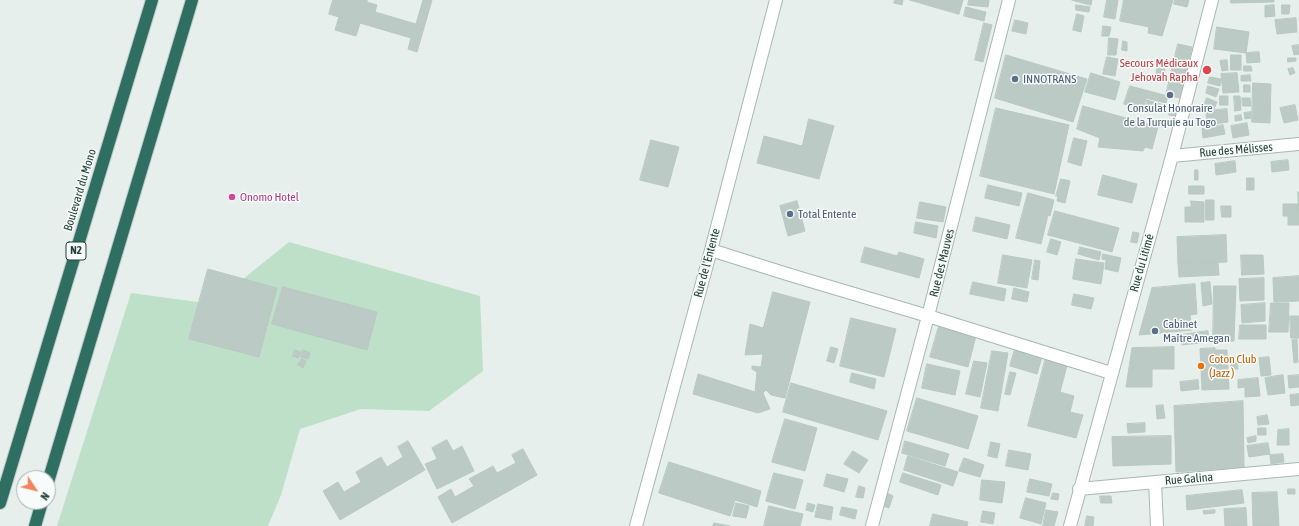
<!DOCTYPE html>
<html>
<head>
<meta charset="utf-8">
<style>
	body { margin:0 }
	#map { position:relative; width:1299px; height:526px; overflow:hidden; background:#e6efeb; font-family:"Asap Condensed",sans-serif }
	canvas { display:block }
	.north { position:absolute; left:16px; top:470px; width:40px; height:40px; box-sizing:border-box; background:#f7fbf9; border:1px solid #a3b1ad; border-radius:50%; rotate:125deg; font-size:11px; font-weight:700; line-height:16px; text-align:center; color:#24423a }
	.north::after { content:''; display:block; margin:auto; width:14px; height:18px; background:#f4845f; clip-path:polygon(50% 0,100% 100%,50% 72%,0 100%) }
</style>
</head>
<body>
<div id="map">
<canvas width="1299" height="526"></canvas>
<div class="north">N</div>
</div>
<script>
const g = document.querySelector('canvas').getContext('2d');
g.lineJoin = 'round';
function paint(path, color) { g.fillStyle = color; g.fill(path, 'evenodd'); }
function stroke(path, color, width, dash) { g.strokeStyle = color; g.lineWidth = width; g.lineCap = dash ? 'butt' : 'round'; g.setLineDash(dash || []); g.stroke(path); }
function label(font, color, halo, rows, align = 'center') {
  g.font = font + ' "Asap Condensed",sans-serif'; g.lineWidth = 3; g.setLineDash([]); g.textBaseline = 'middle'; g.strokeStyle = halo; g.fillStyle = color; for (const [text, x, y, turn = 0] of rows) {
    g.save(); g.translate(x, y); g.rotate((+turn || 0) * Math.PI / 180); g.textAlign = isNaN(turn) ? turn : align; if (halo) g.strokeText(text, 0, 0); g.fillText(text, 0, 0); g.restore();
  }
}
const green = new Path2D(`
	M289,242l191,54 3,75 -54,40 -68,-2 -61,20 -19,66 -13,31h-211l74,-233 81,11z`);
const building = new Path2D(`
	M333,0h34v2l10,3 -2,7 41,12 7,-24h9l-15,52 -9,-3 3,-11 -51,-15 -4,13 -21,-6 4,-13 -10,-3z
	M895,0h8l-1,5 -8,-2z
	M910,0h53l-4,14z
	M969,0h20l-1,7 -20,-2z
	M1072,0h20l-1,5z
	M1107,0h11l-3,19 -11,-2z
	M1124,0h49l-11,36 -14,-3 1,-6 -29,-6z
	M1175,0h14l-2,7 -13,-3z
	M1231,0h43v2l-43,1z
	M1076,5l14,2 -1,5 -13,-2z
	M1274,5l1,11 -10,1v-11z
	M1282,5h8l-1,9h-7z
	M966,7l20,5 -2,9 -20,-5z
	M1077,14l7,2 -3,16 -8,-2z
	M1296,18l1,14 -20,2 -2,-14z
	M1015,20l13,3 -2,11 -14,-3z
	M984,23l8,2 -9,37 -8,-2z
	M1103,26l8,1 -2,9h-7z
	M1217,27l32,5 -3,21 -32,-4z
	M1109,38l9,1 -2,16h-8z
	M1123,41l4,1v9l-5,-1z
	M1178,44l14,3 -12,51 -14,-3z
	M1299,45v9l-5,1 -2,-9z
	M1259,52l1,10 -13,1 -1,-10z
	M1006,55l81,24 -14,43 -78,-24z
	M1231,55h10v15h-10z
	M1107,57l11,2 -3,17 -12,-2z
	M1288,58h8v3l-8,1z
	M1227,60l1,10 -6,1 -2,-10z
	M1244,66h7l1,5h-8z
	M1157,68l8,1 -1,11 -8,-1z
	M1293,68l2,5 -5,2 -2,-6z
	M1091,73l29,9 -5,18 -30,-8z
	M1237,73l2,19 -16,1 -2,-19z
	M1250,75l1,6h-10v-5z
	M1210,77l11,2 -1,7 -12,-3z
	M1253,83l18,1 -1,39 -18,-1z
	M1244,85h6v7h-6z
	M1130,86l38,10 -2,7 -20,-5 -3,11 -19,-5z
	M1208,86l11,3 -3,8 -10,-4z
	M1220,96h8v9h-8z
	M1234,96h6l1,14 -6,1z
	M1207,98l10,4 -3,7 -10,-4z
	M1242,98h8l1,8h-8z
	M1147,100l17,5 -1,6 -17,-5z
	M1170,105l7,1 -2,10 -6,-1z
	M1295,105l3,15 -14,3 -4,-15z
	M1083,106l75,21 -6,22 -7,-2 -2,4 -45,-4 2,-9 -23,-9z
	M996,108l73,17 -15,69 -74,-18z
	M1227,109l1,13 -21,3 -1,-14z
	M1251,112v6l-6,1 -1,-6z
	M1241,115l1,5 -7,1v-5z
	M809,119l25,7 -15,53 -62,-16 7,-27 38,10z
	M1247,123l2,12 -16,3 -2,-12z
	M1223,125l2,9 -22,4 -1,-9z
	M1074,138l13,3 -6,25 -13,-4z
	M651,140l28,7 -11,40 -28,-7z
	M1288,160l1,10 -17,2 -1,-10z
	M1235,161l1,11 -20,3 -1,-11z
	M1195,170h3v10h-3z
	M1103,175l34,9 -5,19 -34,-8z
	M1247,178h7v12h-7z
	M1061,179l9,2 -5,22 -8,-2 1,-5h-2z
	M988,185l34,8 -3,13 -34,-8z
	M1189,186h15v8h-15z
	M1298,192l1,33h-11v-9h-5v-12h15z
	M1028,193l26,7 -4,16 -2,-1 -7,29 -25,-6z
	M1206,200h8v20h-8z
	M797,201l8,30 -17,5 -8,-30z
	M1191,201l13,1v20h-19v-15h6z
	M920,202l26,5 -3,15 -26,-4z
	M1221,206h10v11h-9z
	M1055,211l64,17 -7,24 -64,-17z
	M976,217l34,8 -3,14 -34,-8z
	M916,222l22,4 -2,12 -22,-5z
	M1133,232l6,1 -2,10 -6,-1z
	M1226,235l1,27 -49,2 -1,-27z
	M1051,239l10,3 -4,13 -10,-3z
	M865,247l32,9 2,-4 25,7 -5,19 -58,-16z
	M1080,247l21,5 -2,8 -21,-6z
	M1103,254l18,4 -3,14 -13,-3 1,-9 -4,-1z
	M1003,255l29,5 -5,28 -29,-5z
	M1241,255h22l1,19 -22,1z
	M1076,259l28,4 -3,21 -28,-5z
	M1035,260l5,1 -2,19 -6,-1z
	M1218,262l1,13 -40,2 -1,-13z
	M208,269l69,19 -18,69 -70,-18z
	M1299,276v25l-25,1 -1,-24z
	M1264,278v22l-24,1 -1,-22z
	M973,282l33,7 -2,12 -34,-7z
	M1210,282l2,22 -9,2 -2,-23z
	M1195,284l2,30 -7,1 2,15 -53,5 13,-47z
	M1214,286h22l-2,55 -21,1z
	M283,287l94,25 -10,38 -95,-26z
	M1014,288l15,4 -2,10 -15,-3z
	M773,292l37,10 -25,96 -14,-3 -5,-5 -3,3 7,16 -12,4 -65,-19 5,-20 57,18 2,-20 -5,-3v-3l9,1 2,-13 -18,1 5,-31 13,4z
	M1074,294l20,4 -3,11 -19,-4z
	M1265,303v18l-23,2 -1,-18z
	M1271,303h18l-1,29h-19z
	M1290,316h9v22h-8z
	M851,318l45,11 -12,48 -44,-11z
	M1240,325h26v14h-27z
	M939,326l37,10 -8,31 -38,-10z
	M1208,331l1,11 -27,3 -1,-10z
	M1297,339l1,23 -4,1 -2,-23z
	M831,347l7,2 -4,14 -7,-2z
	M1174,347v22h-22v18h-26l6,-39z
	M1215,348v2h12l2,39 -27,1 -2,-41z
	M1015,349l27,8 -5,17 -27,-8z
	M295,350l6,2 -3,6 -5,-2z
	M303,350l7,3 -2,6 -7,-2z
	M992,351l16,2 -10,58 -17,-3z
	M1046,357l22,5 -8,30 14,4 -4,16 13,3 -7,23 -48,-12z
	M1269,357l2,18 -10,1 -2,-18z
	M302,359l4,2 -3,7 -5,-3z
	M974,361l13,2 -7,34 -14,-3z
	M1231,361h6l1,8h-7z
	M927,364l33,7 -5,24 -33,-7z
	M1010,372l6,1 -6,22 -5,-1z
	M852,373l24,6 -2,10 -24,-7z
	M1283,375l2,18 -17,2 -3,-17z
	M1299,375v12l-10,1 -1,-12z
	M1258,378l2,18 -15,1v-10l-7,1v-8z
	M1198,380l1,9 -18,2 -1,-9z
	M791,383l96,28 -9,29 -95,-28z
	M1299,394v11l-8,1 -1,-11z
	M917,398l61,18 -10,33 -61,-18z
	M1243,401l1,66 -68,5 -2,-66z
	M1163,405l2,13 -8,1 -1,-13z
	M1267,415l2,9 -11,1 -1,-8z
	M785,419l32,9 -12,43 -33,-9z
	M1145,423v9l-17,1 -1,-9z
	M1258,428h8v7h-8z
	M1289,429v16h-12l1,-15z
	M1171,436v28l-58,2 -1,-29z
	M1256,436v5l-8,2 -1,-5z
	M447,440l6,11 9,-5 12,25 -37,18 -12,-25 12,-5 -5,-11z
	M408,441l17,29 -85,50 -17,-29 15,-9 6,10 17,-10 -5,-10 25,-15 6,10 16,-10 -5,-10z
	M905,441l44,13 -4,12 -43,-13z
	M991,442l9,2 -3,14 -9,-2z
	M1268,443l2,11 -21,3 -2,-11z
	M523,449l14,26 -85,48 -14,-26 13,-8 4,8 19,-11 -5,-7 24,-13 4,7 19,-10 -4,-8z
	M1009,450l22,4 -3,16 -22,-4z
	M853,451l15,9 -9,13 -15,-9z
	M1283,454l1,8 -13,2 -1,-9z
	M908,456l50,16 -5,14 -49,-16z
	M964,458l20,7 -4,12 -21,-6z
	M669,462l92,29 -4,16 -22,-7 -5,16 -71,-23z
	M774,473l29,7 -8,29 -29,-8z
	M903,473l38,12 -3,10 -38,-13z
	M827,474l21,5 -4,13 -20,-6z
	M1030,479l22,5 -3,12 -22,-4z
	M982,480l23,2 -3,21 -22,-3z
	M859,486l6,2 -2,10 -7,-1z
	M1288,489h7v5h-7z
	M1242,490l2,13 -57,7 -1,-14z
	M1277,492l2,34h-26l-1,-33z
	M887,493l6,3 -4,12 -6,-2z
	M1053,493l6,1 -1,6 -7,-1z
	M1100,496h11l1,7h-11z
	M1026,498l20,5 -5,21 -21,-6z
	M736,503l13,3 -3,12 -13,-2z
	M808,503l7,2 -2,7 -7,-2z
	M818,504l15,3 -2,13 -16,-3z
	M769,506l34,8 -3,12h-36z
	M842,507l15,3 -2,9 -15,-4z
	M1246,508l1,18h-22l-1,-17z
	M1046,510l12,2 -4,14h-11z
	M1215,510v3l-11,1 -1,-3z
	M983,511l12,2 -2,11 -12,-2z
	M933,514l35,8 -1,4h-37z
	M1087,516l7,1 -1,9h-8z
	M714,523l16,3h-17z`);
const minor = new Path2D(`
	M1172,156l127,-12
	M711,250l76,24 141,42 183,57
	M1155,482l2,44
	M1079,489l220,-20
	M636,526l75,-276 65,-250
	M872,526l56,-210 81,-316
	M1070,526l102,-370 40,-156`);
const highway = new Path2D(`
	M48,482l144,-482
	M0,503l152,-503
	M35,526l7,-24`);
const markers = [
	[1207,70,5,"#e0444e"],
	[1015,79,4,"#5c6f8a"],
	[1170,95,4,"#5c6f8a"],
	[232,197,4,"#d1479c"],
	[790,214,4,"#5c6f8a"],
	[1155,331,4,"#5c6f8a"],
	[1201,366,4,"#e8710a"]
];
const shields = [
	[76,251,20]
];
const shieldNames = [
	["N2",76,251]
];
const healthNames = [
	["Secours Médicaux",1198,63],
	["Jehovah Rapha",1198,77]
];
const serviceNames = [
	["INNOTRANS",1023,79],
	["Consulat Honoraire",1170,108,"center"],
	["de la Turquie au Togo",1170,122,"center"],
	["Total Entente",798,214],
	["Cabinet",1163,324],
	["Maître Amegan",1163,338]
];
const streetNames = [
	["Rue des Mélisses",1236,150,-5],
	["Boulevard du Mono",80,190,-73],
	["Rue de l'Entente",707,263,-75],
	["Rue des Mauves",942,263,-76],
	["Rue du Litimé",1142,263,-74],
	["Rue Galina",1189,479,-5]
];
const hotelNames = [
	["Onomo Hotel",240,197]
];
const foodNames = [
	["Coton Club",1209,359],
	["(Jazz )",1209,373]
];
paint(green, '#bfe0c8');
paint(building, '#bbcac4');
stroke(building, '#b8c9c2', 1);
stroke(minor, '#a8b8b2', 14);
stroke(highway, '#c2cac8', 14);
stroke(minor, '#fff', 12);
stroke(highway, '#2f6f62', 12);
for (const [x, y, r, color] of markers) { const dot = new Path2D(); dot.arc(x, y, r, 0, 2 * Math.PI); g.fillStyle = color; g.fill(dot); stroke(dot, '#f7fbf9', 1.5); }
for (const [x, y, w] of shields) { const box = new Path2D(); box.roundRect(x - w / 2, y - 9, w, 18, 3); g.fillStyle = '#f7fbf9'; g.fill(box); stroke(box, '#24423a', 1); }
label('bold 11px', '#24423a', null, shieldNames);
label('12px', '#be3a42', '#f7fbf9', healthNames, 'right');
label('12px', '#4e5e75', '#f7fbf9', serviceNames, 'left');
label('12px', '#24423a', '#f7fbf9', streetNames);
label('12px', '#b23c85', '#f7fbf9', hotelNames, 'left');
label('12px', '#c56008', '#f7fbf9', foodNames, 'left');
</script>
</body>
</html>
